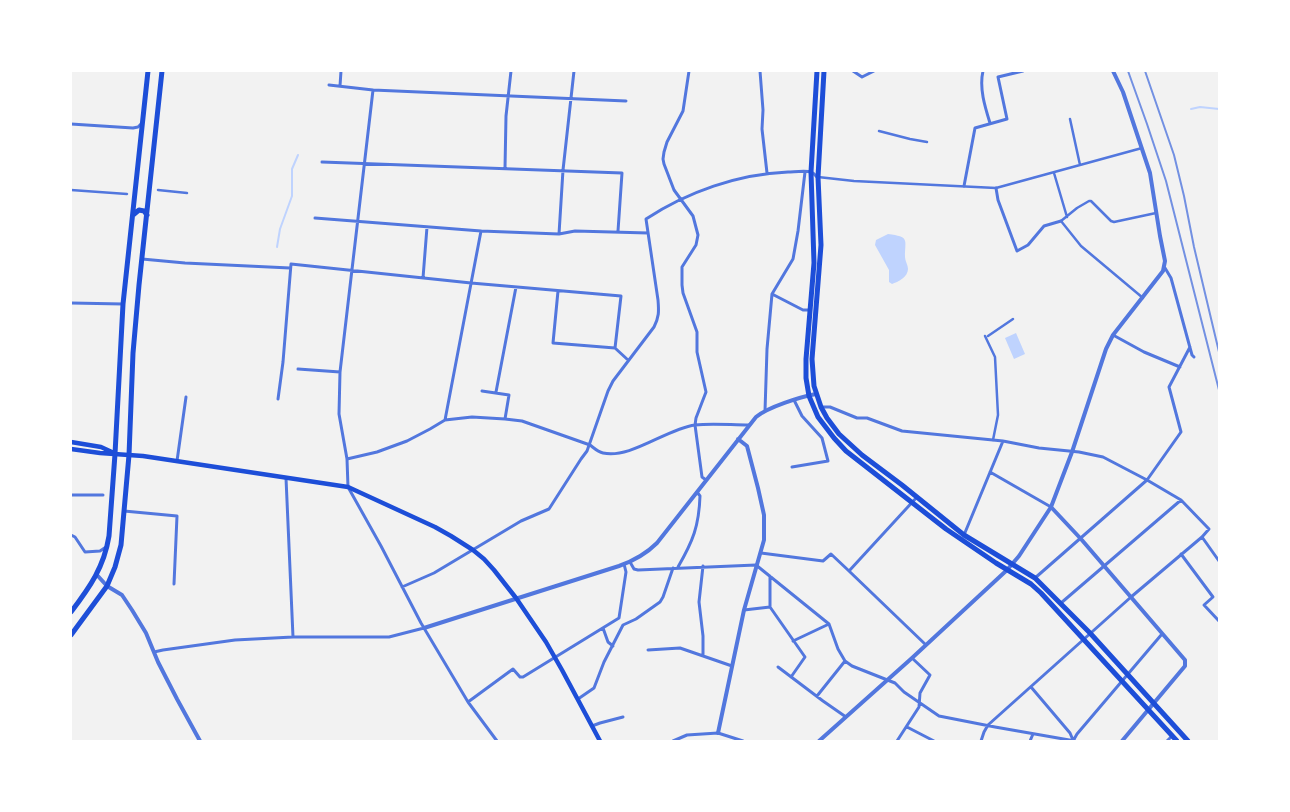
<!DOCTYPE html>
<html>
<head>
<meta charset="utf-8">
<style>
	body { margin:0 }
	#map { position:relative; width:1290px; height:812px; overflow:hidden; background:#f2f2f2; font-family:"Roboto Condensed",sans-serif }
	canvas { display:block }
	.frame { position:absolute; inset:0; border:72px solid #fff; pointer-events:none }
</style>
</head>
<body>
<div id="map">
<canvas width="1290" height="812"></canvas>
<div class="frame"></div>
</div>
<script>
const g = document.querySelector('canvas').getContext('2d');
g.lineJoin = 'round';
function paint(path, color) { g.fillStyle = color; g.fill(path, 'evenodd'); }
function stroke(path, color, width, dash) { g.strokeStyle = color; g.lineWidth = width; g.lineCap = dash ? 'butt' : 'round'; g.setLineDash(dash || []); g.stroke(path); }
const water = new Path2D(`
	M888,234c22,3 17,5 17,23 0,4 3,8 3,12 0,8 -10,13 -16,15l-3,-2v-12l-14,-25 1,-5z
	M1016,333l9,21 -11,5 -9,-21z`);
const stream = new Path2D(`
	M1191,109l9,-2 19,2
	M277,247l3,-18 12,-33v-27l6,-14`);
const pedestrian = new Path2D(`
	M1070,119l10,46
	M879,131l31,8 17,3
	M1054,173l13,44
	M818,177l36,4 142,7 146,-40
	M71,190l56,4
	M158,190l29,3
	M1143,298l-62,-52 -20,-25 16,-13 12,-7h2l20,20 3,1 42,-9
	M985,336l10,21 3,58 -5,25
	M988,336l25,-17`);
const minor = new Path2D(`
	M689,71l-6,40 -16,31 -3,10 -1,7 1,5 10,26 19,26 5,19 -2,10 -14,22v18l1,8 14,39v20l9,40 -10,26 -1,7 7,52 4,3
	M760,71l3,39 -1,19 5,44
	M853,71l9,6 12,-6
	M983,71c-4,17 2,36 7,52
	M329,85l44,5 253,11
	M340,86l1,-15
	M373,90l-33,282 -1,42 8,45 1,28 33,59 40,77 47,79 29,39
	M71,124l62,4 5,-1 4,-4
	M322,162l300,11 -4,58
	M505,168l1,-52 5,-45
	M964,186l11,-58 32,-9 -9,-42 25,-6
	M996,188l2,12 19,51 11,-6 16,-19 17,-5
	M315,218l166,13 78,3 16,-3 73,2
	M559,234l4,-64 11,-99
	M142,259l43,4 105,5
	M1165,268l6,10 21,77 2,2
	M423,278l4,-51
	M558,291l-5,52 62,5
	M772,294l31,16h7
	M71,303l52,1
	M1113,335l31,17 36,15
	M298,369l42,3
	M482,391l27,4 -4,24
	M496,392l20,-105
	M278,399l5,-37 8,-98 180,19 150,13 -6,52 13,12
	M821,407h9l27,11h10l35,13 101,10 36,7 40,4 24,5 44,23 34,20 28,29 -7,8 -71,60 -143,128 -4,7 -3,9
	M765,411l2,-62 5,-55 21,-35 5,-28 7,-59
	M445,420l36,-189
	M347,459l30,-7 30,-11 23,-12 15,-9 27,-3 33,2 17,2 68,24c4,3 8,7 13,8 28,6 63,-24 92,-28 17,-2 36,0 54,0
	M177,461l9,-64
	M792,467l36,-6 -6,-23 -20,-22 -8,-16
	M990,472l61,35
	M286,478l7,159
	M71,495h32
	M124,511l53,5 -3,68
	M71,535l4,2 10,15 15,-1 6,-4
	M964,535l39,-94
	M1202,537l17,24
	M761,553l62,8 8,-7 18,17 68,-74
	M1181,554l32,43 -9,8 15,16
	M630,562l4,7 4,1 118,-5 73,59 9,25 7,12 7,5 43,17 9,9 35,24 56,11 80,14
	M678,567c15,-26 21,-41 22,-71l-3,-4
	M849,571l77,74
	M1035,578l112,-98 34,-48 -12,-45 21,-40
	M402,587l32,-14 87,-52 28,-12 32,-50 6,-8 21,-60 5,-10 41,-54c5,-10 5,-15 4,-27l-12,-81c41,-27 92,-45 142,-47 5,0 18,-2 23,0 3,1 4,3 6,5
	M1061,603l120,-103
	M770,607v-31
	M744,610l26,-3 35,50 -14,20
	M603,628l5,14 5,4
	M793,641l36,-17
	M648,650l32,-2 52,18
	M154,652l9,-2 72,-10 58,-3h96l35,-9
	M703,656v-20l-4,-34 4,-36
	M778,667l45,34 23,16
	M1031,687l39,46 3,7
	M817,696l28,-35
	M578,699l16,-11 10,-26 19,-37 13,-6 24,-17 3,-5 10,-29
	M468,702l45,-33 7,8h3l96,-59 7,-46 -2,-8
	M592,726l8,-3 23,-6
	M907,727l27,14
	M673,741l14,-6 31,-2 25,8
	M897,741l22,-34 1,-14 10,-18 -18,-17
	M1030,741l3,-7
	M1073,741l4,-7 85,-100
	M1167,741l5,-5`);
const tertiary = new Path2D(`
	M1051,507l30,32 104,121v6l-63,75
	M97,575l10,11 15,9 10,15 14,23 12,29 19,37 23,42
	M424,628l195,-62c14,-5 27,-12 38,-23l99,-126c12,-10 44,-20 60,-23
	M718,733l26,-123 20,-70v-25l-6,-27 -11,-42 -9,-7
	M819,741l93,-83 95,-88 12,-14 32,-49 21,-55 34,-103 7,-14 50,-64 2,-10 -5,-25 -10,-63 -27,-81 -10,-21`);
const secondary = new Path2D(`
	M71,442l30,5 13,6
	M71,449l29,4 43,3 205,31 87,40 16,9 22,14 11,9 10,11 22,28 30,44 16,28 38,71`);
const primary = new Path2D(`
	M817,71l-6,101 3,91 -8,96v19l3,18 9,21 16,21 12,13 100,78 50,34 35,21 10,9 136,148
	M824,71l-6,106 3,68 -9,114 2,27 7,21 6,11 12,16 23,21 40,30 62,50 71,43 55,55 98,108`);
const trunk = new Path2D(`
	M133,215l6,-5 5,1 3,4
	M71,612c19,-25 33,-45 38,-76l6,-82 8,-150 25,-233
	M71,635l36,-49 8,-19 6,-22 8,-90 4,-102 6,-68 23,-214`);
const rail = new Path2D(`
	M1128,71l19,53 19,57 53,209
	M1145,71l29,84 10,41 10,51 25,105`);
paint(water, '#bfd3fe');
stroke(stream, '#bfd3fe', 2);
stroke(pedestrian, '#5277de', 2.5);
stroke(minor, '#5277de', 3);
stroke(tertiary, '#5277de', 4);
stroke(secondary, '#1d4ed8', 4.5);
stroke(primary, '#1d4ed8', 5);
stroke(trunk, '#1d4ed8', 5);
stroke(rail, '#7290e2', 2);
</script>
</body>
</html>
